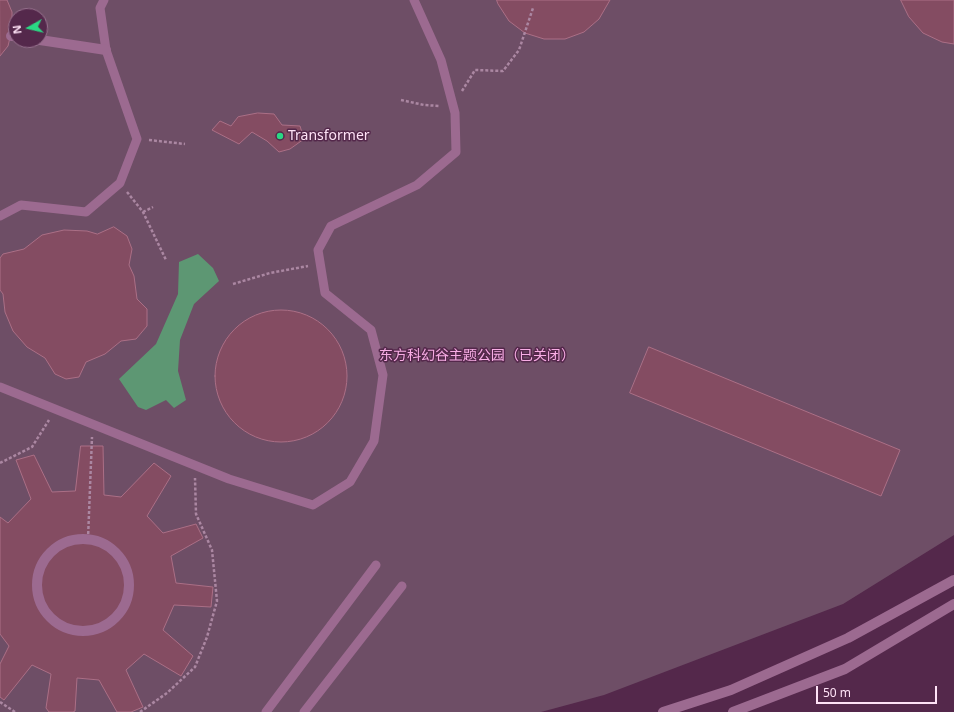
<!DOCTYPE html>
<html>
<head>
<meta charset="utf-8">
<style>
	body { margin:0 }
	#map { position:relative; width:954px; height:712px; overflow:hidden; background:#54284b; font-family:"Noto Sans",sans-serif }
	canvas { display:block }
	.north { position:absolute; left:8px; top:8px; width:40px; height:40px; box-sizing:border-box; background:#54284b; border:1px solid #98728f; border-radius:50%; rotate:262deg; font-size:11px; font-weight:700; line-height:16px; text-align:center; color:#fee2f6 }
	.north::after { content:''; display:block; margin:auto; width:14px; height:18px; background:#2ad884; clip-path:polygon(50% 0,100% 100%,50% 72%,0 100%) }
	.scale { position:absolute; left:816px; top:686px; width:121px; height:18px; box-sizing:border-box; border:2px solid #fee2f6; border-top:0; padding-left:5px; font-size:12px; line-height:14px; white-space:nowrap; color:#fee2f6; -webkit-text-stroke:3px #54284b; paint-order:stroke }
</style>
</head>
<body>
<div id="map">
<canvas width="954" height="712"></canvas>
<div class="north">N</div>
<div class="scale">50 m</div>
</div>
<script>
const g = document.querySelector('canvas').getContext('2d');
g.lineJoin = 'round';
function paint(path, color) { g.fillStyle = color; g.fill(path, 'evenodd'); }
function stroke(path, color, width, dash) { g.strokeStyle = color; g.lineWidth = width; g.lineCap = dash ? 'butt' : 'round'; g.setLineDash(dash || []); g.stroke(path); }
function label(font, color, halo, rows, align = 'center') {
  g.font = font + ' "Noto Sans","Noto Sans SC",sans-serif'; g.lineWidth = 3; g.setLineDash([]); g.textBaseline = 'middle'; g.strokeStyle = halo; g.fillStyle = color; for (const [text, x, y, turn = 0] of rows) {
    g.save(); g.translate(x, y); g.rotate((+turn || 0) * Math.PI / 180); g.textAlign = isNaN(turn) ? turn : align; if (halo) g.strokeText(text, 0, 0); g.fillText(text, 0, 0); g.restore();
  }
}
const green = new Path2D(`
	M0,0h954v535l-111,69 -239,91 -63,17h-541zM16,16h24v24h-24z`);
const water = new Path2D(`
	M198,254l15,14 6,13 -25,23 -14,36 -2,31 8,29 -12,8 -8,-8 -20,10 -8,-3 -19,-28 37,-35 22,-50 1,-32z`);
const building = new Path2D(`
	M0,0h7l5,12v17l-4,17 -8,10z
	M497,0h113l-11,19 -15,13 -19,7h-21l-19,-6 -16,-12 -11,-17z
	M901,0h53v44l-12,-2 -19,-9 -14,-16z
	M258,113l16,1 8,11 18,1 4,13 -14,10 -11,3 -12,-11 -15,-9 -13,12 -27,-14 8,-9 11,5 7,-9z
	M114,227l13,9 5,13 -3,16 5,11 3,23 10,10v17l-11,13 -15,2 -16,13 -19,8 -7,15 -13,2 -11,-5 -10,-16 -18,-11 -14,-16 -8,-19 -2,-18 -3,-4v-32l3,-4 21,-5 18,-14 22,-5 23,1 10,3z
	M215 376a66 66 0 1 1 132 0a66 66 0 1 1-132 0Z
	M649,347l251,103 -19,46 -251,-103z
	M81,446h22l1,49 17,2 33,-34 17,13 -24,40 16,17 33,-9 7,14 -32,18 5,27 37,4 -2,20 -37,-2 -11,25 30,26 -12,20 -37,-22 -18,16 17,37 -12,5h-14l-18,-32 -22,-2 -2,33 -2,1h-24l-3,-4 5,-34 -19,-9 -28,35 -4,-3v-33l9,-18 -9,-12v-117l8,6 23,-24 -15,-39 18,-5 18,37 23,-1z`);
const path = new Path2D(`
	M462,91l13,-21 28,1 16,-21 14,-42
	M401,100l23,5 16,1
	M149,140l36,4
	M127,192l16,20 23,48
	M143,212l10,-5
	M233,284l37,-11 38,-7
	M0,463l32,-16 17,-27
	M88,539l4,-102
	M0,702l15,10
	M140,712l27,-19 28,-26 12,-30 10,-36 -5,-51 -16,-36 -1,-36`);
const service = new Path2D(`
	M0,216l21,-11 65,7 34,-29 17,-44 -31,-89 -6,-42 4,-8
	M0,387l229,92 84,26 37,-23 24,-41 9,-66 -12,-45 -46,-37 -7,-43 13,-24 86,-41 39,-33 -1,-39 -14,-53 -27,-60
	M266,712l110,-147
	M304,712l98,-126`);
const pedestrian = new Path2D(`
	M11,36h5
	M40,40l66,10
	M37 585a46 46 0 1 1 92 0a46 46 0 1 1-92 0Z`);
const tertiary = new Path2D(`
	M663,712l68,-22 117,-52 106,-58
	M733,712l112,-43 109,-65`);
const markers = [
	[280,136,4,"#2ad884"]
];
const poiNames = [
	["Transformer",288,136]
];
const parkNames = [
	["东方科幻谷主题公园（已关闭）",477,356]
];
paint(green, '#6e4e66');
paint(water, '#5d9773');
paint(building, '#844c62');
stroke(building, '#ab6f86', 1);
stroke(path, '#ab87a2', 2.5, [3, 2]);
stroke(service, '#9c6a90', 9);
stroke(pedestrian, '#9c6a90', 10);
stroke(tertiary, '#9c6a90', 10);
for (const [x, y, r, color] of markers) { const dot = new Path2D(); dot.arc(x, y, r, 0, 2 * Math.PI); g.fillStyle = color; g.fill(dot); stroke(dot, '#54284b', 1.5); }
label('14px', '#fee2f6', '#54284b', poiNames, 'left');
label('14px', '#f8ade5', '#54284b', parkNames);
</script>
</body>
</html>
